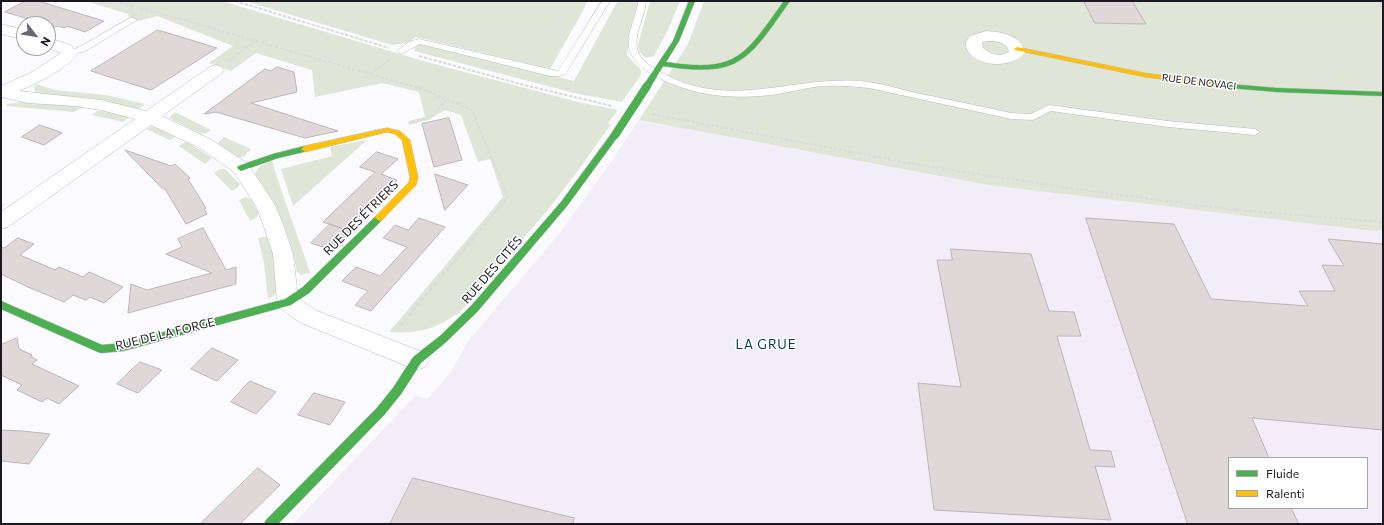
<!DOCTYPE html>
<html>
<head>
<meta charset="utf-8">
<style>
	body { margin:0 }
	#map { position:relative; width:1384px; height:525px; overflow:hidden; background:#fbfafe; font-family:Commissioner,sans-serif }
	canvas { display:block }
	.frame { position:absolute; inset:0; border:2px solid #1c1823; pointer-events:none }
	.legend { position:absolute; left:1228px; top:457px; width:140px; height:52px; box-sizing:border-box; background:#fff; border:1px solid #a4a3a7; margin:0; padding:5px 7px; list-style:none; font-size:12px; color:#1c1823 }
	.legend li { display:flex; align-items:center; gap:8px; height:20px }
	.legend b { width:20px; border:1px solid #a4a3a7 }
	.north { position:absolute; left:16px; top:16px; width:40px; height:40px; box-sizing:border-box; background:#fff; border:1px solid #a4a3a7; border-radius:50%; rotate:121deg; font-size:11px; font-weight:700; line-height:16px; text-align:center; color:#1c1823 }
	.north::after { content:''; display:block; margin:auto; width:14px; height:18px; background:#6a6770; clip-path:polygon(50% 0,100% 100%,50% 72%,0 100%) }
</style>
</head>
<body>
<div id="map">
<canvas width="1384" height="525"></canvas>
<div class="frame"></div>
<ul class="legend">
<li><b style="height:5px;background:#4caf50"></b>Fluide</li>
<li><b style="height:5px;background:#ffc107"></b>Ralenti</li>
</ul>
<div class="north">N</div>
</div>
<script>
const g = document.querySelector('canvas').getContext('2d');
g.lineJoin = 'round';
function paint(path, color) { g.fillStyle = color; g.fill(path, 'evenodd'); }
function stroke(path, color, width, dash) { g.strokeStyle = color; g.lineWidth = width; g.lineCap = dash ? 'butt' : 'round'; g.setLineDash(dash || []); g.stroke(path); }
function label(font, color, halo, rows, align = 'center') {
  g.font = font + ' Commissioner,sans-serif'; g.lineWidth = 3; g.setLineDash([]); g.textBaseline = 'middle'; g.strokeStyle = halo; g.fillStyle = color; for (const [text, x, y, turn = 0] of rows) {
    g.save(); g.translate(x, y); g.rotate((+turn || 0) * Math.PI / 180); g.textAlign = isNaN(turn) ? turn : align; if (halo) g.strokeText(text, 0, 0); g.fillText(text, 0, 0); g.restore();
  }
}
const built = new Path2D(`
	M639,120l349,65 374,45 21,1v293h-1090l122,-128 12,3 23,-26 19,-33 88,-104 50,-68zM1229,458h138v50h-138z`);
const green = new Path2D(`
	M86,1h136l205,61 151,40 40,8 -10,13 3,1 -31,44 -34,44 -86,100c-25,17 -40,22 -71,20l114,-135 -13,-38 -12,3 -17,-47 -16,-5 -17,10 -19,5 -1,-4 17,-4 -6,-25 -37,-9 -67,14 -3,-27 -56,-17 -25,18 -22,-8 24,-17 -76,-30 -18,5 -10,-4 -1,-3z
	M245,1h342l-4,10 -33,58 -134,-32 -8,6 -16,2z
	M620,1h18l-9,38 -2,16 14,15v5l-19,27 -48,-9 -160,-42 1,-4 5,-3h4l150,37 42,-77z
	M650,1h30l-12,29 -14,26 -8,2 -6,-5 -2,-8z
	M704,1h679v230l-21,-1 -374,-45 -349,-65 49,-76z
	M36,84l19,6 51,5 39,9 -6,5 -50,-11 -42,-3 -12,-4 -1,-5z
	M21,102l58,4 2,2 -7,4 -68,-6 2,-2z
	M102,110l26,7v1l-5,4 -31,-7 5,-4z
	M175,112l36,18 -4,3 -6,1 -32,-16z
	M153,126l22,9v2l-5,3 -24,-11z
	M224,137l27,12 -7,7 -6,2 -19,-13v-3z
	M367,140l-74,66 -12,-37 51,-13 -2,-9z
	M185,142l4,1 23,15 -7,6 -26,-18z
	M272,160c11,39 26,75 38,113l-9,2 -4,-3c-7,-41 -20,-63 -43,-97l5,-8z
	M220,169h5l15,15 -3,4 -5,3 -18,-18z
	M246,197l5,2 8,15 -3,4 -6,3 -11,-21z
	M263,237h5l7,18 2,39 -9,5 -4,-36 -6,-25z`);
const building = new Path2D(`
	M26,1h12l66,20 -19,11 -18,-6 -2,2 -7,-2 -3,1 -50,-15z
	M1084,1h48l14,23 -51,-1z
	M158,30l59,18 -66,42 -60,-19z
	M277,67l17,5 3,20 -46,11 87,28 -33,7 -89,-26 -12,2 61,-45 6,2z
	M449,118l13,42 -28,7 -12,-43z
	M40,125l17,6 5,2 -18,12 -22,-8z
	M125,150l46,16 4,-2 15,14 -2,1 18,29 -2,1 3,5 -21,10 -21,-35 -3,-1z
	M377,152l21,7 -17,15 16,6 -51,50 -23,-8 52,-50 -15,-5z
	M435,174l33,11 -23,25z
	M419,218l26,9 -74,84 -16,-6 13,-14 -26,-10 14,-14 24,9 27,-29 -24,-9 12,-13 13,5z
	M1086,218l88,6 37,75 97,7 -9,-15h36l-13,-26 22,1 -16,-27 55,5v186l-131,-12 17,40h-40v50h62l8,16h-111z
	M330,224l20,7 -19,19 -20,-7z
	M203,228l23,42 10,-3v17l-108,29 3,-29 16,6 65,-17 -46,-19 16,-7 -4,-8z
	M18,238l16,6 -14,11 35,15 4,-3 24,10 6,-5 34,15 -19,16 -14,-6 -4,3 -13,-5 -9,7 -36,-15 -27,-13v-27l3,1z
	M951,249l80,5 18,57 25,1 7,24h-24l33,114 21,1 4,16 -20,-1 16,54 -177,-10 -16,-127 43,4 -24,-127h15z
	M17,338l2,11 13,6 -2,1 7,4 -5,4 47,22 -20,18 -12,-6 -5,4 -25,-12 5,-5 -21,-10v-30z
	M212,348l26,12 -21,21 -26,-12z
	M140,362l22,8 -24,23 -21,-9z
	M250,381l26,11 -20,22 -25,-12z
	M314,393l31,9 -15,23 -32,-10z
	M1,430l22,1 27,3 -21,30 -28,-3z
	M258,468l22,17 -40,39h-40z
	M413,478l161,40 -1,6h-183z`);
const pathFar1 = new Path2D(`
	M115,1l19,6
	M235,1l154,47
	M140,9l19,4 263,76 50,21 36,87 -22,26
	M419,56l105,29 88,21
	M229,61l26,-20
	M370,74l21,-15
	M652,114l273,52 150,23 161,21 147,12
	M412,122l20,-6 14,-16`);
const path = new Path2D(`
	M400,326l87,-104`);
const lane = new Path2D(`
	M602,1h8l-43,70c-5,7 -9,5 -17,5l-130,-32 -19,10 -4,-3 12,-9 10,-3 139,32z
	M638,1h8c-1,18 -17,39 -5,56 7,9 17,14 27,19 68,34 131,-3 200,6 16,2 32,7 48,11 32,6 63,13 95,20l20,1 18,-9 119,16 87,8 5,3 -5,3 -87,-8 -118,-16 -17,9 -22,-1 -142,-31c-13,-1 -27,-3 -40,-2 -17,0 -34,5 -51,8 -41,6 -82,3 -119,-16 -12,-6 -24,-14 -29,-27 -6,-16 7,-33 8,-50z
	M130,18h3l4,2 -50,30 -17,6 -4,-3 15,-7z`);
const street = new Path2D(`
	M1,24l23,6v10l-23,-6z
	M986,31c16,1 36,4 39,22 -11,15 -48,15 -57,-2 -2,-2 -2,-6 -2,-9l4,-6zM987,41c9,0 20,1 22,11 -9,6 -18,2 -26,-4l-1,-6z
	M48,38l23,7 7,8c-13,18 -40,29 -59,38l82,9 45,11 64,-44 6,-2 6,2 2,3 -2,3 -60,43 50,24 36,24 27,41 8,19 10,30 5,44 17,12 110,43 4,7 -4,7 -8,3 -8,-3 -110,-45 -19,-14 -3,-6 -4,-48 -10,-30 -7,-18 -22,-34 -34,-24 -49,-23 -143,102 -7,2v-17l134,-93 -34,-9 -27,-4 -46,-3 -27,-6v-11l31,-14 29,-19 -13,-5z`);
const fast = new Path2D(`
	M689,1h6l-16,40 -13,21c72,11 78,-6 118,-61h6c-42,60 -50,77 -127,65l-13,22h-6l-1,-2 30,-45z
	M1216,83l61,5 106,4v4l-106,-4 -58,-5 -4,-2z
	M612,133h3l4,2 -52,71 -90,106 -31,30 -25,21 -20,31 -17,21 -106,109h-14l2,-4 110,-111 17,-21 20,-31 27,-21 31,-30 90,-104z
	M305,146l4,3 -1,2 -30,7 -37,13 -4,-3 1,-2 35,-12z
	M379,215l4,3 -1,2 -73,73 -18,12 -168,46 -22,2 -3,-1 -97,-43v-8l101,44 21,-2 162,-44 18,-12 73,-71z`);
const slow = new Path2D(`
	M1017,47l128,26 74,10 4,2 -4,2 -74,-10 -130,-27 -1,-1z
	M387,128l13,3 10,9 8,37 -2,8 -34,35 -3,1 -4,-3 1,-2 33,-34 1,-5 -8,-37 -7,-6 -8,-2 -82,20 -4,-3 4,-3z`);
const fastBridge = new Path2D(`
	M615,135l32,-49`);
const farStreetnames = [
	["RUE DE NOVACI",1199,82,7]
];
const streetNames = [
	["RUE DES ÉTRIERS",361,218,-45],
	["RUE DES CITÉS",492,270,-49],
	["RUE DE LA FORGE",165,334,-14]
];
const neighbourhoodNames = [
	["LA GRUE",766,345]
];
paint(built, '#f2eef9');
paint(green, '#e0e6d7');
paint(building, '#e0d8d8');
stroke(building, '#bdb6b5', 1);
stroke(lane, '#bcbac2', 1);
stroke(street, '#bcbac2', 1);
stroke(fast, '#bcbac2', 1);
stroke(slow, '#bcbac2', 1);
stroke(pathFar1, '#dbdbdc', 2, [3.5, 1.5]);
stroke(path, '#dbdbdc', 3, [4.5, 2]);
paint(lane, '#fefeff');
paint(street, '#fefeff');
paint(fast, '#4caf50');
paint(slow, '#ffc107');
stroke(fastBridge, '#bcbac2', 8, []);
stroke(fastBridge, '#4caf50', 8);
label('10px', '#1c1823', '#fff', farStreetnames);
label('12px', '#1c1823', '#fff', streetNames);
g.letterSpacing = '1px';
label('13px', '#003d49', '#fff', neighbourhoodNames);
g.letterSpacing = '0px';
</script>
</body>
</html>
